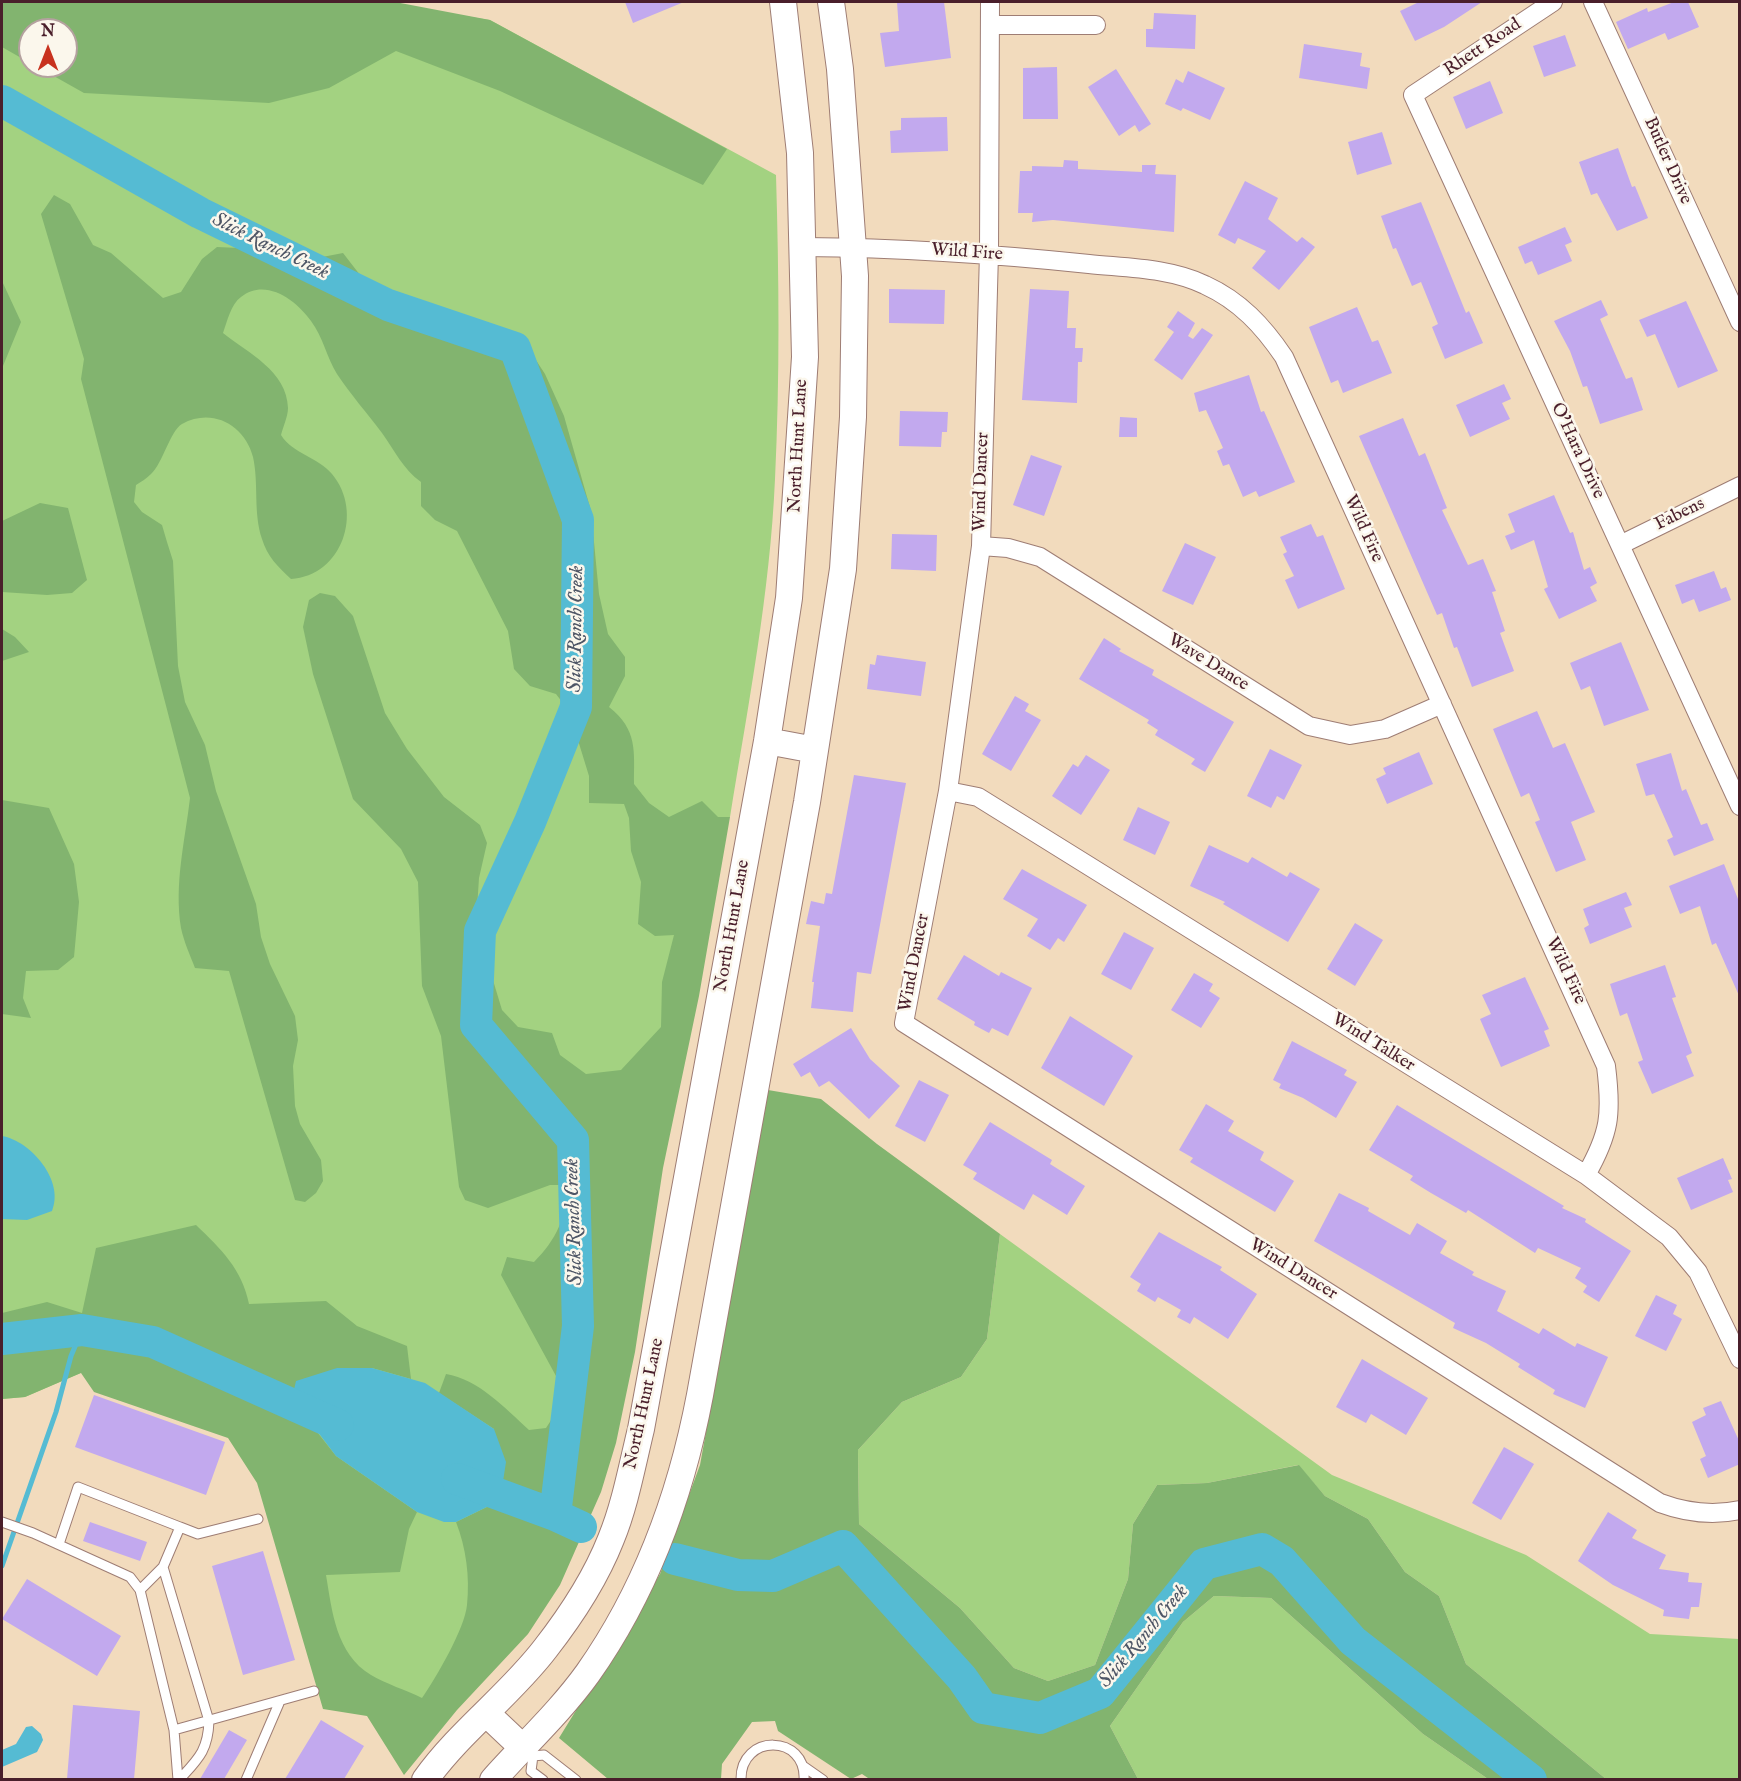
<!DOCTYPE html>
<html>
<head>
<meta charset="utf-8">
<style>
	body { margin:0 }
	#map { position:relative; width:1741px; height:1781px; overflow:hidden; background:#f2dbbd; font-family:"IM FELL English",serif }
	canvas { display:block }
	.frame { position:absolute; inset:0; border:3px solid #4a1f2b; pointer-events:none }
	.north { position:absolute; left:18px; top:18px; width:60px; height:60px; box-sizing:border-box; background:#fbf7ec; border:2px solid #b4a19f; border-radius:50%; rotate:0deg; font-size:16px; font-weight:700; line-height:24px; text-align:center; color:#4a1f2b }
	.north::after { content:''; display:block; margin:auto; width:21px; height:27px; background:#c8321e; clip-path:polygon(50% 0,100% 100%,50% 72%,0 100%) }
</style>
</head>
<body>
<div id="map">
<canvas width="1741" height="1781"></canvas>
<div class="frame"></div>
<div class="north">N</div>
</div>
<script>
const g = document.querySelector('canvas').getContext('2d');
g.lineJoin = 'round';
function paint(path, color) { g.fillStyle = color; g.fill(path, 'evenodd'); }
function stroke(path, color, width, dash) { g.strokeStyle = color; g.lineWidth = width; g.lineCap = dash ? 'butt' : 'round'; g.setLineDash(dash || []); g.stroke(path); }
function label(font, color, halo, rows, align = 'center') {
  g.font = font + ' "IM FELL English",serif'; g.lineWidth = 5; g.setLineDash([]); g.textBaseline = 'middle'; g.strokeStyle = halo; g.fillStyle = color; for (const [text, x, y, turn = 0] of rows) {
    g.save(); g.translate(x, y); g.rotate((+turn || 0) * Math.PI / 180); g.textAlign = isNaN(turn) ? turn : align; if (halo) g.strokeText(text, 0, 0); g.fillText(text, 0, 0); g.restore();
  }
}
const green = new Path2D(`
	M2,2h374l114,18 286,155c3,101 4,203 -1,304 -5,114 -27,227 -45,338h-12l-108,615 -185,293 -98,-63 -63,-224 -156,-77 -83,36 -23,2zM30,30h36v36h-36z
	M1000,1234l332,241 194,80 124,79 89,5v140h-133l-140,-115 -27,-68 -34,-24 -37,-53 -43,-23 -27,-31 -91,18 -50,2 -24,39 -5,55 -33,86 -47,16 -34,-13 -54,-60 -101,-84 -1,-74 44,-48 59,-25 26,-38z
	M1214,1596l57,2 152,136 65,45h-350l-28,-53 73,-104z`);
const forest = new Path2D(`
	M2,2h393l95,18 237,129 -24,36 -203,-94 -104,-40 -67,37 -60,15 -185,-10 -48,-27h30v-36h-36v33l-28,-16z
	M54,195l16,9 23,41 18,8 52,45 18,-6 21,-33 15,-12 45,2 50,10 31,-6 31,40 55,13 66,23 31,16 19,29 19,42 27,95 8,83 9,40 17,23v19l-16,31c29,23 25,44 25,77l15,19 20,14 33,-16 16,16h12l-31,179 -36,172 -28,184 -19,91 -15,49 -41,93 -32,49 -71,76 -53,65 -37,-59 -44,-7 -66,-226 -29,-45 -134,-46 -13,-19 -56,24 -23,2v-86l45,-11 35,11 14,-65 100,-23c25,24 46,44 53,79l77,-3 31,25 50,20 4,33 -39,-11 -62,55 26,33 81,56 -8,17 -9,43 -74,3c6,36 10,79 45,100 15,9 35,15 51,23 14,-20 43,-70 45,-93 3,-29 -1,-57 -11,-83l35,-17 3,-76 -55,-36 7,-19c32,5 59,34 83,56l17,-2 13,-20 -3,-32 -55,-101 6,-18 27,5c22,-22 33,-45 33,-77h-17l-62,23 -23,-8 -6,-13 -18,-151 -19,-50 -4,-104 -17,-33 -48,-50 -40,-125 -10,-47 6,-27 11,-7 15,3 18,20 32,97 22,36 37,48 36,28 7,18 -8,35 -3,46 26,86 16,17 34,6 8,22 26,19 35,-4 40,-43 1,-45 12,-47 -19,1 -17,-12 3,-42 -10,-31 -2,-33 -5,-14 -35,-1v-27l-20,-65 -13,-17 -26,-8 -16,-17 -6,-38 -51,-100 -22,-11 -14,-14v-24c-18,-13 -26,-31 -39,-49 -15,-20 -31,-38 -45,-59 -10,-16 -14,-37 -26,-53 -14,-20 -45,-44 -70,-24 -10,7 -14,25 -18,36 25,20 64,38 65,75 0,8 -5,19 -7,27 12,19 37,22 51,39 32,38 10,102 -41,105 -13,-12 -24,-23 -29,-40 -9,-27 -3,-55 -9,-82 -8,-32 -41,-50 -71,-33 -12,7 -19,39 -31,50 -4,4 -10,8 -15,11l-2,17 8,10 20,13 5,17 6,19 5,105 7,36 20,43 11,46 40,113 5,33 9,27 25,52 3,24 -5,26 2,40 5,18 21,36 2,21 -7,12 -11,9 -10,-2 -66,-229 -34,-3c-5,-13 -11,-26 -14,-40 -7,-44 4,-87 9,-130l-109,-419 3,-20 -43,-145z
	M2,281l19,41 -18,44h-1z
	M40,503l28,5 19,72 -15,13 -25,2 -45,-3v-71z
	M2,629l13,8 14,15 -27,9z
	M2,800l47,8 25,56 5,38 -5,55 -16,13 -32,1 -3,27 8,20 -29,-4z
	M768,1090l53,9 56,45 123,90 -13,105 -26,38 -59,25 -44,48 1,74 101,84 54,60 34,13 47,-16 33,-86 5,-55 24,-39 50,-2 92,-18 26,31 43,23 37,53 34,24 27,68 140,115h-118l-65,-45 -152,-136 -57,-2 -31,26 -73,104 28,53 -267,1 -9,-6 -11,5 -73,-48 -3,-10 -23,1 -30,42 -1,15h-113l-49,-41 101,-164 40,-109z`);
const water = new Path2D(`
	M2,1136c29,5 63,45 50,75l-25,9 -25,-1z
	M337,1368h35l53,15 69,46 12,33 -4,26 -11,17 -35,17h-12l-27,-10 -81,-56 -44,-58 4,-17z
	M32,1726l9,8 2,6 -6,12 -35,15v-17l14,-6 10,-17z`);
const stream = new Path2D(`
	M2,1566l54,-154 15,-56 11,-26`);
const river = new Path2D(`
	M2,101l198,112 188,92 127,43 63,172 -2,187 -46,115 -50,109 -4,94 97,115 5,186 -23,189 26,12
	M2,1339l80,-9 71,12 185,83
	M457,1479l98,36
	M675,1559l63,16 35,1 70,-30 119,132 21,30 57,10 60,-25 104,-129 58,-15 20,12 71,80 178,139`);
const building = new Path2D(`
	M625,2h59l-51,21z
	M897,2h47l7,56 -66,9 -5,-34 19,-2z
	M1419,2h63l-38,25 -29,14 -15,-30z
	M1674,2h14l11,25 -31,13 -3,-7 -37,16 -12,-27 31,-14 1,4z
	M1154,13l42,2 -1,34 -49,-2v-18h7z
	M1565,35l11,31 -32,11 -11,-31z
	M1304,44l58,9 -2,13 10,2 -3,21 -68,-11z
	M1057,67l1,52h-35v-51z
	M1116,69l35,55 -12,8 -4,-7 -16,11 -31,-49z
	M1188,71l37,17 -15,32 -27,-12 -2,3 -16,-7 11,-25 7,4z
	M1490,81l13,32 -37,16 -13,-32z
	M947,117l1,34 -57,2 -1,-22 11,-1v-12z
	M1382,132l10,32 -35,11 -9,-33z
	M1618,148l14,39 3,-1 13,32 -31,13 -20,-38 -6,2 -12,-33z
	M1064,160l14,1v8l64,3v-7h14l-1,9 21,1 -2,57 -121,-12 -21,2 1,-9h-15l2,-42h12v-5l31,1z
	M1245,181l33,17 -10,21 29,23 5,-5 13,10 -36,43 -27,-22 14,-17 -28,-13 -3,6 -17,-9z
	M1421,202l45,111 3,-2 14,32 -38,16 -13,-32 6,-3 -17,-42 -9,4 -16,-38 -3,1 -12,-33z
	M1565,227l7,15 -7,3 7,16 -34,14 -6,-14 -7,3 -7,-17z
	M889,289l56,1 -1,34 -55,-1z
	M1030,289l39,2 -2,37h9l-1,20h8l-1,14h-4l-1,41 -55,-3z
	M1601,300l7,15 -8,4 26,60 6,-2 11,33 -43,14 -13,-38 -4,1 -13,-36 -16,-30z
	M1686,301l32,70 -40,17 -23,-54 -8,3 -8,-17z
	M1357,307l15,35 6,-2 14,33 -49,20 -5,-13 -7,3 -22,-56z
	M1178,311l17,12 -7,13 5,3 9,-11 11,7 -31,45 -28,-20 20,-28 -7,-5z
	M1249,375l12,37 3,-1 31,71 -36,15 -3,-6 -13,6 -14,-33 -6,2 -6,-15 6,-3 -17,-38 -7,2 -5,-19z
	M1504,384l7,15 -9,4 8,16 -40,18 -14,-32z
	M900,411l48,1 -1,20h-5l-1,15 -42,-1z
	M1120,417l17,1v19h-18z
	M1403,418l16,38 6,-3 22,55 -5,2 26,55 15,-6 13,32 -4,1 13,39 -5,2 14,38 -42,16 -15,-40 -3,1 -12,-35 -5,2 -78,-179z
	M1031,455l31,11 -18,50 -31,-11z
	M1554,495l16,38 3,-1 11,38 6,-3 7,16 -7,4 7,14 -38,18 -15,-30 4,-2 -14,-47 -23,10 -6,-14 10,-4 -7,-18z
	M1311,524l6,13 6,-2 22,54 -47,20 -13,-29 9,-4 -11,-22 4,-2 -7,-15z
	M892,534l45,1 -1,36 -45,-2z
	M1185,543l31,14 -23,48 -31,-14z
	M1714,571l7,18 5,-2 5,13 -32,12 -5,-13 -12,5 -7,-19z
	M1104,638l17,11 -2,2 35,19 -2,5 82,47 -29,50 -14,-8 4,-5 -40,-24 3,-5 -11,-7 2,-3 -70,-41z
	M1621,642l28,68 -45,16 -14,-40 -9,4 -11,-27z
	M877,655l49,7 -5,34 -54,-7 3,-25 5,1z
	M1015,696l14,8 -4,7 16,9 -30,51 -29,-17z
	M1537,711l16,37 12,-5 30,69 -24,10 15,38 -30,12 -21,-50 5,-2 -11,-27 -8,4 -28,-68z
	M1270,749l32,16 -18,35 -7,-4 -6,12 -24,-12z
	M1419,752l14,32 -46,20 -11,-25 10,-5 -3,-6z
	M1671,753l11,38 4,-2 15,36 6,-2 7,17 -40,16 -7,-16 6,-3 -19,-43 -8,2 -10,-32z
	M1086,755l24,15 -29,45 -29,-19 21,-32 5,3z
	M854,775l52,8 -35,191 -14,-2 -4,40 -42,-4 3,-26h-2l8,-56 -14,-2 5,-23 13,3 2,-11 6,1z
	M1138,807l32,15 -15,33 -32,-15z
	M1209,845l39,18 4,-6 35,20 3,-5 30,17 -32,53 -65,-38 2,-2 -35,-16z
	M1724,864l16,40v94l-24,-55 -4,2 -12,-39 -20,8 -11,-28z
	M1022,869l65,36 -23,37 -6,-4 -8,12 -23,-14 11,-17 -35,-20z
	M1626,892l6,13 -8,3 8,19 -42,17 -6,-16 5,-3 -6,-16z
	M1355,923l28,17 -28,46 -28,-17z
	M1124,932l30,16 -23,42 -30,-16z
	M964,955l35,21 2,-4 31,16 -24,48 -16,-8 -3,5 -15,-8 1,-3 -38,-23z
	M1665,965l11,32 -4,1 20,55 -6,3 8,20 -42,18 -14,-32 5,-2 -16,-47 -7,3 -10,-32z
	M1194,973l19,11 -4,7 11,7 -19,30 -30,-18z
	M1525,977l24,52 -5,2 6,15 -49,21 -21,-48 11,-5 -9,-19z
	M1070,1016l63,40 -29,50 -63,-38z
	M851,1028l19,31 30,27 -31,33 -40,-38 -10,6 -9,-15 -9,5 -8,-13z
	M1292,1041l55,29 -3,5 13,7 -21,36 -33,-20 -24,-10 2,-4 -8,-4z
	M919,1080l30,15 -24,47 -30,-16z
	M1206,1104l28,17 -6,10 36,21 -4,8 34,21 -19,31 -85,-50 3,-4 -14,-8z
	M1397,1105l167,101 -2,2 24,11 -1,3 46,29 -32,51 -16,-10 4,-6 -12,-8 6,-10 -43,-20 -3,5 -67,-43 -2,3 -35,-20 -21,-13 3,-4 -44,-26z
	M990,1122l62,38 -2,4 35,22 -18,29 -34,-21 -9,16 -51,-31 4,-6 -14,-8z
	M1723,1158l9,21 -4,1 5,12 -42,18 -14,-32z
	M1339,1193l30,15 -1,3 42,24 7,-12 30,18 -7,12 34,19 -2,3 34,16 -9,20 42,23 4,-6 32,19 2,-4 31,14 -23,51 -32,-14 2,-4 -37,-23 2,-3 -34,-21 -33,-15 2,-5 -141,-82z
	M1159,1232l63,35 -2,3 37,24 -29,45 -34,-22 -4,7 -13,-7 4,-7 -23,-13 -3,5 -18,-11 4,-7 -11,-7z
	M1656,1295l21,10 -4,9 9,5 -16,32 -31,-15z
	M1362,1359l66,39 -22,37 -35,-21 -5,9 -30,-16z
	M94,1395l131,47 -19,53 -131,-48z
	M1721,1401l19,42v21l-32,14 -8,-19 6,-3 -14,-34 14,-7 -3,-7z
	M1504,1447l30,17 -33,56 -29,-17z
	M1608,1512l29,18 -5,8 34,17 -7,14 30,4 -1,9 14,1 -3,24h-8l-2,12 -26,-3 1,-6 -51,-25 -35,-24z
	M90,1522l57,20 -7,19 -57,-20z
	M263,1551l32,109 -52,15 -31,-109z
	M27,1579l94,57 -24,40 -95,-57z
	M73,1705l67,6 -6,68h-67z
	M321,1720l43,26 -20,33h-59z
	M229,1730l18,10 -23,39h-24z`);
const lane = new Path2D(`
	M2,1522l31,11 97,44 10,13 34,140 4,50
	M180,1527l18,7 60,-15
	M59,1544l19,-57 102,40 -17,40 -23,23
	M163,1567l46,154c-1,30 -11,38 -30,59
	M174,1730l140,-39
	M524,1749l9,7 11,-1 32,25
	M533,1756l-2,15 12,9
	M803,1766l20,14
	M246,1780l34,-79
	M741,1780c-1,-47 66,-46 63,0`);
const street = new Path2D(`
	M990,2l-1,251 -8,293 -33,245 -44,232 756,480c27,10 52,13 80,7
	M1553,2l-140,93 327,711
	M1593,2l147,320
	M990,25h106
	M803,247c96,1 191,7 286,17 38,4 81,4 116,21 35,16 58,41 79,72l322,709c6,48 4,67 -20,109
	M1620,545l120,-59
	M981,546l27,2 32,9 269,169 41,9 35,-6 57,-25
	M948,791l30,6 608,378 83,62 29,35 42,87`);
const secondary = new Path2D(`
	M767,741l48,9
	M486,1713l36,34
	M425,1780c35,-49 84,-84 120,-131 25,-32 51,-72 66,-110 14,-34 21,-73 30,-110l126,-688 22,-143 16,-241 -5,-204 -17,-151
	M493,1780c31,-35 67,-68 95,-107 59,-84 93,-178 112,-278l107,-593 36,-233 10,-152 2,-141 -15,-207 -9,-67`);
const streetNames = [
	["Rhett Road",1483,48,-34],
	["Butler Drive",1667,161,66],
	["Wild Fire",967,253,4],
	["North Hunt Lane",799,446,-87],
	["O'Hara Drive",1577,451,65],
	["Wind Dancer",982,482,-88],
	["Fabens",1680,515,-26],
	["Wild Fire",1363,529,66],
	["Wave Dance",1208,663,32],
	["North Hunt Lane",733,926,-80],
	["Wind Dancer",915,963,-79],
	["Wild Fire",1565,971,65],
	["Wind Talker",1373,1043,32],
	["Wind Dancer",1293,1270,32],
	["North Hunt Lane",645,1404,-78]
];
const waterNames = [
	["Slick Ranch Creek",270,247,26],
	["Slick Ranch Creek",577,629,-89],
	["Slick Ranch Creek",575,1222,-92],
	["Slick Ranch Creek",1144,1637,-50]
];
paint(green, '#a3d281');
paint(forest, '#82b46f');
paint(water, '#55bbd3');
stroke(stream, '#55bbd3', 5);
stroke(river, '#55bbd3', 32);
paint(building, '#c2a9ee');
stroke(lane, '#9e7d74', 11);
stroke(street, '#9e7d74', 20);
stroke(secondary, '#9e7d74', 28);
stroke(lane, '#fff', 9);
stroke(street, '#fff', 18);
stroke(secondary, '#fff', 26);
label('18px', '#4a1f2b', '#fbf7ec', streetNames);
label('italic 20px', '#4e5666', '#fbf7ec', waterNames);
</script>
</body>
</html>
